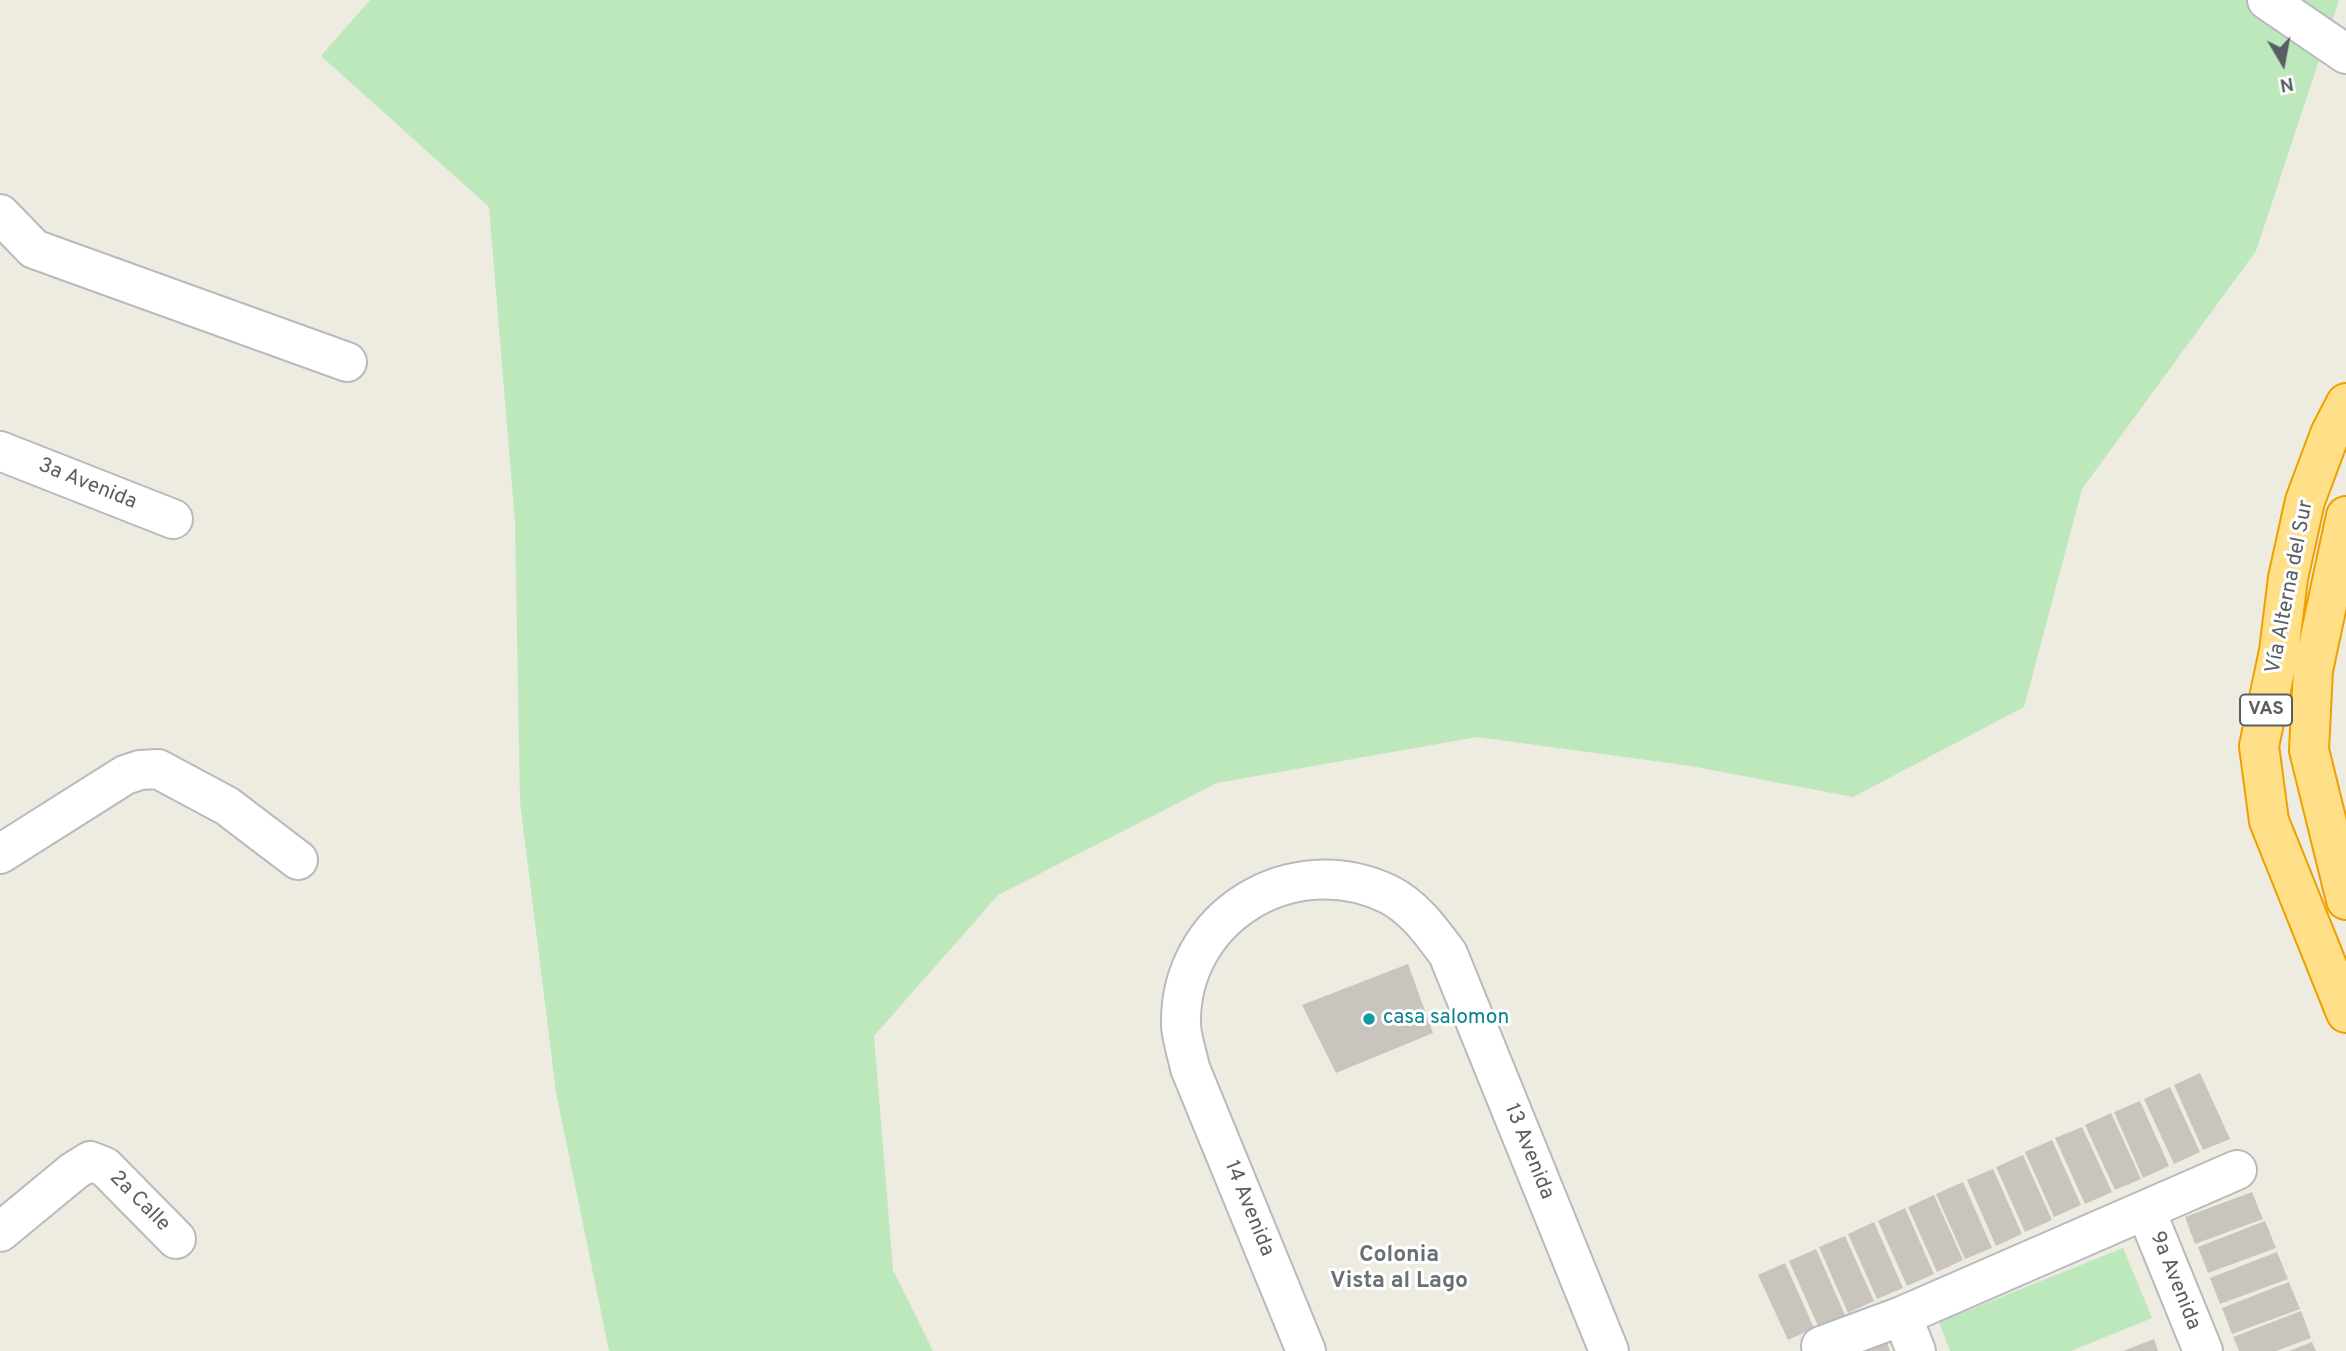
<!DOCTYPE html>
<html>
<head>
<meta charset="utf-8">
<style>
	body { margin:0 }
	#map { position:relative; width:2346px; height:1351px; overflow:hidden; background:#eeebe1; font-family:Overpass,sans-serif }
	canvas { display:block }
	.north { position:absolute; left:2248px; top:28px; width:70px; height:70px; -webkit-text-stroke:5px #fff; paint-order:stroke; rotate:170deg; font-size:19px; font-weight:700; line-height:28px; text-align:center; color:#5a5e63 }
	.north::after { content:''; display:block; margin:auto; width:24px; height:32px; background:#5a5e63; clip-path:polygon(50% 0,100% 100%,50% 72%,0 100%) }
</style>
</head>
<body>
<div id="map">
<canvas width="2346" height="1351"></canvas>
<div class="north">N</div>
</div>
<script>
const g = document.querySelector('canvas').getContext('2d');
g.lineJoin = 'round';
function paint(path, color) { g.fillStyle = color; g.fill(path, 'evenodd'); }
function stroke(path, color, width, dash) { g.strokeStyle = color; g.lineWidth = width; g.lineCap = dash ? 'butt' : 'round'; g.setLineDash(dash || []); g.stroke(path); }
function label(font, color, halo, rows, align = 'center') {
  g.font = font + ' Overpass,sans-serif'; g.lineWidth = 6; g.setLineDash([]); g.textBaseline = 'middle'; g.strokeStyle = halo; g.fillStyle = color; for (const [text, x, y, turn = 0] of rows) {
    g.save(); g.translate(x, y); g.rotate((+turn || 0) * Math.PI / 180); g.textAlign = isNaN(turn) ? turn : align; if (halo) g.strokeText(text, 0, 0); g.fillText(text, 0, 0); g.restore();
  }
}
const green = new Path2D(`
	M370,0h1969l-83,251 -174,238 -58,218 -171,90 -162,-31 -214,-29 -260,46 -219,112 -124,141 19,234 40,81h-324l-53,-259 -36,-290 -5,-280 -26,-315 -168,-151z
	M2123,1248l29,70 -81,33h-121l-11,-29z`);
const building = new Path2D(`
	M1408,964l25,69 -97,40 -34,-68z
	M2200,1073l30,66 -27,11 -29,-65z
	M2170,1087l30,65 -26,12 -30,-65z
	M2140,1101l29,65 -26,12 -29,-66z
	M2111,1113l30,66 -26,11 -30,-65z
	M2082,1127l30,65 -27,12 -30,-66z
	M2052,1140l29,65 -27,12 -29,-65z
	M2023,1155l29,65 -27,12 -29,-65z
	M1993,1169l29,65 -26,12 -29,-66z
	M1963,1182l29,66 -27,11 -29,-65z
	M2252,1192l11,27 -68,25 -10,-27z
	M1934,1195l29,65 -26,12 -29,-65z
	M1905,1208l29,66 -27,12 -29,-65z
	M2265,1221l11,27 -68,25 -10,-26z
	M1874,1222l29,66 -26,11 -29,-65z
	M1845,1236l29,65 -26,12 -29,-66z
	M1816,1249l29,66 -27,11 -29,-65z
	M2277,1252l11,27 -68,25 -10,-26z
	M1785,1263l29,65 -26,12 -30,-65z
	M2289,1282l11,27 -68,25 -10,-26z
	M2301,1311l10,27 -35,13h-37l-6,-14z
	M1884,1334l6,17h-51z
	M2154,1339l4,12h-35z
	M2312,1342l4,9h-27z`);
const minor = new Path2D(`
	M2267,0l79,54
	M0,214l34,35 313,113
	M0,451l173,68
	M0,854l125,-79 15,-5 18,-1 69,37 71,54
	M2146,1211l57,140
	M0,1232l74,-61 16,-10 15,6 71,72
	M1902,1316l14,35
	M1821,1346l81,-30 335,-146
	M1306,1351l-116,-283c-3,-14 -8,-29 -9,-42 -3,-109 110,-178 207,-132 26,13 43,37 60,60l161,397`);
const highway = new Path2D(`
	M2346,403l-16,31 -25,67 -17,77 -9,73 -20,95 10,75 77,192
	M2346,516l-33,154 -4,80 37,150`);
const markers = [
	[1369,1019,7,"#0f9aa8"]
];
const shields = [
	[2266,710,52]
];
const shieldNames = [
	["VAS",2266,710]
];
const streetNames = [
	["3a Avenida",87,485,22],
	["Vía Alterna del Sur",2291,587,-79],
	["13 Avenida",1528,1152,68],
	["2a Calle",139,1202,45],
	["14 Avenida",1248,1209,68],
	["9a Avenida",2174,1281,68]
];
const cultureNames = [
	["casa salomon",1383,1019]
];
const neighbourhoodNames = [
	["Colonia",1399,1256],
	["Vista al Lago",1399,1282]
];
paint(green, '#bce8bb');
paint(building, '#c9c5be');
stroke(minor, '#b7babf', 42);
stroke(highway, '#efa000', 42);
stroke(minor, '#fff', 38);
stroke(highway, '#ffdf87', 38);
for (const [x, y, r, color] of markers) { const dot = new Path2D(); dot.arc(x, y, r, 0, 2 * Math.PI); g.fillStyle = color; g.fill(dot); stroke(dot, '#fff', 2.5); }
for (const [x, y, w] of shields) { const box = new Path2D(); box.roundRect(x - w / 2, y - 15.5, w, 31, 5); g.fillStyle = '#fff'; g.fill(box); stroke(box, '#5a5e63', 2); }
label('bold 19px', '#5a5e63', null, shieldNames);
label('21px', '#5a5e63', '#fff', streetNames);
label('21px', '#0d838f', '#fff', cultureNames, 'left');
label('bold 23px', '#6a7075', '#fff', neighbourhoodNames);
</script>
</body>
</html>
